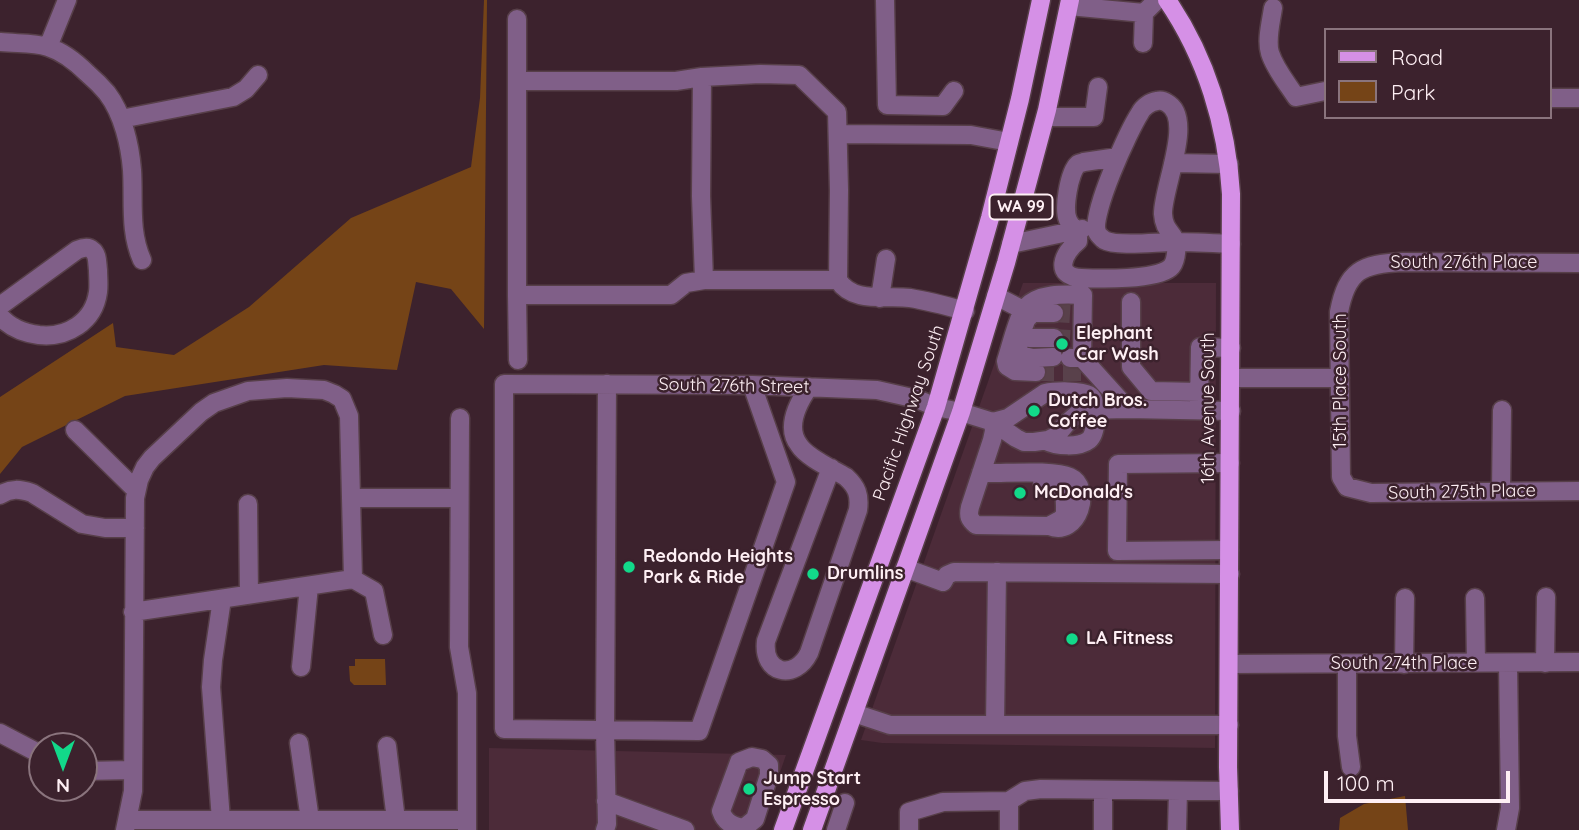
<!DOCTYPE html>
<html>
<head>
<meta charset="utf-8">
<style>
	body { margin:0 }
	#map { position:relative; width:1579px; height:830px; overflow:hidden; background:#3c222d; font-family:Quicksand,sans-serif }
	canvas { display:block }
	.legend { position:absolute; left:1324px; top:28px; width:228px; height:91px; box-sizing:border-box; background:#3c222d; border:2px solid #8a747d; margin:0; padding:9px 12px; list-style:none; font-size:21px; color:#feeff4 }
	.legend li { display:flex; align-items:center; gap:14px; height:35px }
	.legend b { width:35px; border:2px solid #8a747d }
	.north { position:absolute; left:28px; top:732px; width:70px; height:70px; box-sizing:border-box; background:#3c222d; border:2px solid #8a747d; border-radius:50%; rotate:180deg; font-size:19px; font-weight:700; line-height:28px; text-align:center; color:#feeff4 }
	.north::after { content:''; display:block; margin:auto; width:24px; height:32px; background:#12d98a; clip-path:polygon(50% 0,100% 100%,50% 72%,0 100%) }
	.scale { position:absolute; left:1324px; top:771px; width:186px; height:32px; box-sizing:border-box; border:4px solid #feeff4; border-top:0; padding-left:9px; font-size:21px; line-height:24px; white-space:nowrap; color:#feeff4; -webkit-text-stroke:5px #3c222d; paint-order:stroke }
</style>
</head>
<body>
<div id="map">
<canvas width="1579" height="830"></canvas>
<ul class="legend">
<li><b style="height:9px;background:#d590e6"></b>Road</li>
<li><b style="height:19px;background:#754417"></b>Park</li>
</ul>
<div class="north">N</div>
<div class="scale">100 m</div>
</div>
<script>
const g = document.querySelector('canvas').getContext('2d');
g.lineJoin = 'round';
function paint(path, color) { g.fillStyle = color; g.fill(path, 'evenodd'); }
function stroke(path, color, width, dash) { g.strokeStyle = color; g.lineWidth = width; g.lineCap = dash ? 'butt' : 'round'; g.setLineDash(dash || []); g.stroke(path); }
function label(font, color, halo, rows, align = 'center') {
  g.font = font + ' Quicksand,sans-serif'; g.lineWidth = 5; g.setLineDash([]); g.textBaseline = 'middle'; g.strokeStyle = halo; g.fillStyle = color; for (const [text, x, y, turn = 0] of rows) {
    g.save(); g.translate(x, y); g.rotate((+turn || 0) * Math.PI / 180); g.textAlign = isNaN(turn) ? turn : align; if (halo) g.strokeText(text, 0, 0); g.fillText(text, 0, 0); g.restore();
  }
}
const built = new Path2D(`
	M1023,283h193l-1,465 -333,-5 -21,-3z
	M489,748l297,7 -26,75h-271z`);
const green = new Path2D(`
	M484,0h3l-3,329 -33,-40 -35,-7 -19,88 -73,-5 -199,31 -103,51 -22,27v-77l113,-74 3,24 58,8 75,-48 102,-89 120,-51 9,-69z
	M355,659h30l1,26h-32l-4,-4 -1,-15h6z
	M1405,796l3,34h-69l1,-12 24,-14z`);
const minorTunnel = new Path2D(`
	M1054,313l16,1
	M1054,338l16,1
	M1036,372h46`);
const minor = new Path2D(`
	M885,0l2,105 56,1 11,-15
	M1069,6l75,7
	M1273,8c-2,14 -7,32 -3,45 5,16 17,30 26,44l29,-6
	M517,19v276h154l15,-12 18,-3
	M0,42c16,2 33,0 48,5 16,5 29,16 40,27 7,6 14,13 19,19 16,21 23,52 25,77 2,31 -3,61 10,90
	M1143,43l1,-30 13,-13
	M48,47l19,-47
	M517,81h159l26,-4
	M1549,98h30
	M1046,117h48l4,-30
	M121,119l112,-22 13,-8 12,-14
	M838,134l133,1 38,7
	M1118,157l-34,5c-2,1 -4,1 -6,2 -9,8 -15,45 -10,56 2,5 6,9 10,13v8c-15,12 -25,35 3,37 20,1 74,2 89,-10 6,-5 7,-18 6,-25 -3,-11 -12,-12 -13,-29 -1,-25 32,-96 4,-111 -3,-2 -6,-3 -10,-2 -7,1 -14,6 -17,12 -11,17 -50,102 -43,119 1,3 5,6 7,8 13,7 52,2 69,2 19,0 39,1 58,2
	M1173,163l56,1
	M1011,244l71,-15
	M1579,263l-177,-1c-40,2 -55,8 -63,50l2,165 6,10 24,6 208,-2
	M838,280h-134l-3,-84 1,-119 58,-3 39,1 38,37 2,78 -1,90c15,24 48,15 72,18 19,3 37,8 55,13
	M517,295l1,65
	M996,296l33,17v4
	M880,298l6,-39
	M1131,302v65l20,24 49,1
	M0,306l77,-56c5,-2 11,-4 15,0 6,4 5,13 6,20 0,7 1,15 0,22 -4,30 -31,46 -59,43 -15,-2 -29,-7 -39,-19
	M1029,338h25
	M1053,357l-20,1 -14,-3c-3,-14 5,-28 10,-42h25
	M1070,358h12l46,51 103,2
	M1036,372l-21,-1 -8,-5 -1,-5c4,-12 12,-45 19,-53 13,-15 39,-14 58,-13l-1,63
	M1231,378h109
	M752,385l34,97 -87,249 -195,-2v-345l248,1 125,5 40,9 19,8 25,5 32,10 23,16 8,4h10l14,-2 8,-4 10,-12 16,-14 46,-1
	M809,387c-11,16 -24,40 -10,58 8,13 34,24 47,32 11,10 14,18 12,33l-49,143c-14,28 -47,21 -43,-12l65,-173
	M1199,404l1,-57 31,1
	M460,418l-1,229 8,46v137
	M75,430l61,60
	M981,473c21,1 71,-4 89,4 23,10 9,61 -21,49l-73,-1c-7,-6 -8,-9 -6,-18l22,-67 2,-9 -1,-9 15,-4 37,-25c9,-2 36,-3 44,2 10,5 8,39 0,45 -10,8 -33,6 -43,1
	M1042,481l16,1c8,9 7,22 7,33l-5,5 -11,6
	M1501,491l1,-81
	M0,495c11,-7 20,-6 32,-2l50,31 23,4h30
	M351,498h108
	M248,504l1,91
	M1229,550l-112,1 1,-87 112,-1
	M905,568l38,14 4,-7 7,-3 276,2
	M353,579l21,12 9,44
	M1475,598l1,65
	M1545,663l1,-66
	M1230,664l349,-2
	M1404,664l1,-66
	M1347,665v71l4,31
	M301,667l8,-81
	M854,713l36,12h339
	M995,725l2,-153
	M0,733l42,22
	M299,743l11,77
	M387,746l9,74
	M752,757l10,2 7,6v10l-14,44 -11,9c-11,-2 -19,-5 -23,-17l18,-49z
	M84,771l49,-1
	M1103,790v40
	M606,801l79,29
	M1009,801v29
	M128,820h339
	M221,820l-10,-133 2,-27 9,-61
	M125,830l8,-39 2,-293 4,-18 6,-13 7,-9 49,-46 13,-9 34,-12 39,-3 37,2 10,4 8,5 7,17 4,163 -220,33
	M605,830l2,-6 -2,-94 2,-346
	M836,830l9,-27
	M909,830v-18l34,-10 66,-1 16,-10 16,-2 188,2
	M1177,830l1,-39
	M1506,830l4,-22 -2,-145`);
const major = new Path2D(`
	M1167,0c39,57 60,125 64,194l-3,573 2,63
	M783,830l153,-423 54,-189 30,-119 21,-99
	M812,830l149,-418 45,-149 41,-153 23,-110`);
const markers = [
	[1062,344,7,"#12d98a"],
	[1034,411,7,"#12d98a"],
	[1020,493,7,"#12d98a"],
	[629,567,7,"#12d98a"],
	[813,574,7,"#12d98a"],
	[1072,639,7,"#12d98a"],
	[749,789,7,"#12d98a"]
];
const shields = [
	[1021,207,63]
];
const shieldNames = [
	["WA 99",1021,207]
];
const streetNames = [
	["South 276th Place",1464,263],
	["15th Place South",1341,381,-90],
	["South 276th Street",734,386,1],
	["16th Avenue South",1209,408,-90],
	["Pacific Highway South",909,413,-71],
	["South 275th Place",1462,492,-1],
	["South 274th Place",1404,664]
];
const poiNames = [
	["Elephant",1076,334],
	["Car Wash",1076,355],
	["Dutch Bros.",1048,401],
	["Coffee",1048,422],
	["McDonald's",1034,493],
	["Redondo Heights",643,557],
	["Park & Ride",643,578],
	["Drumlins",827,574],
	["LA Fitness",1086,639],
	["Jump Start",763,779],
	["Espresso",763,800]
];
paint(built, '#4c2b39');
paint(green, '#754417');
stroke(minorTunnel, '#59414b', 18, [18, 9]);
stroke(minor, '#573f49', 21);
stroke(major, '#573f49', 21);
stroke(minor, '#805f88', 18);
stroke(major, '#d590e6', 18);
for (const [x, y, r, color] of markers) { const dot = new Path2D(); dot.arc(x, y, r, 0, 2 * Math.PI); g.fillStyle = color; g.fill(dot); stroke(dot, '#3c222d', 2.5); }
for (const [x, y, w] of shields) { const box = new Path2D(); box.roundRect(x - w / 2, y - 12.5, w, 25, 5); g.fillStyle = '#3c222d'; g.fill(box); stroke(box, '#feeff4', 2); }
label('bold 16px', '#feeff4', null, shieldNames);
label('18px', '#feeff4', '#3c222d', streetNames);
label('bold 18px', '#feeff4', '#3c222d', poiNames, 'left');
</script>
</body>
</html>
